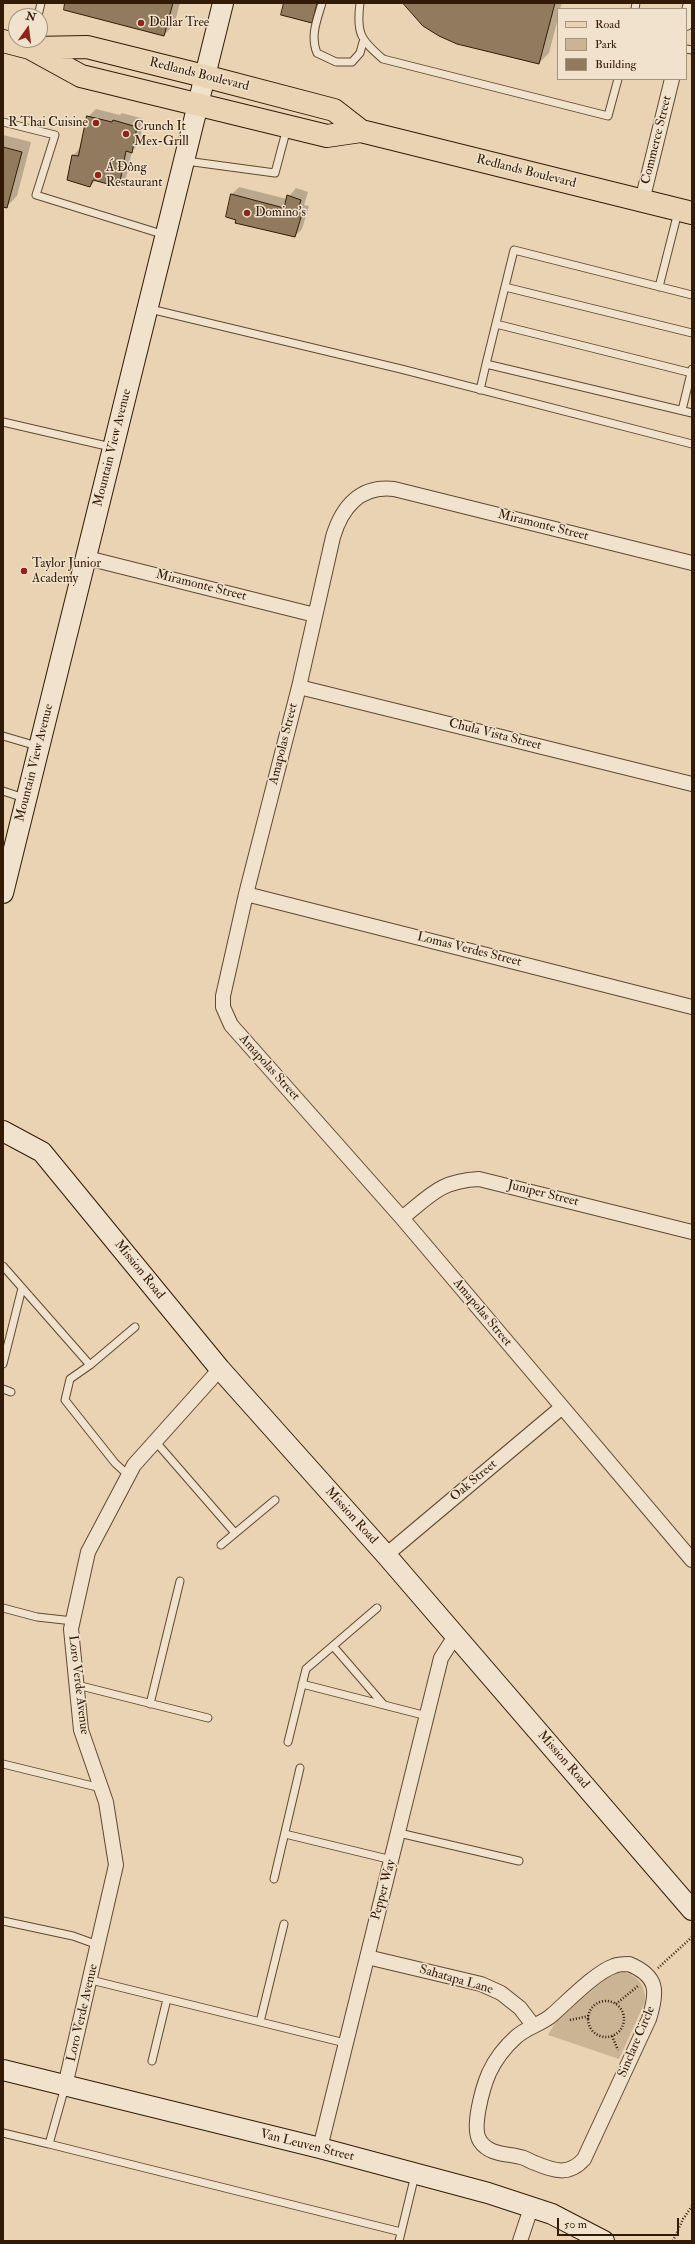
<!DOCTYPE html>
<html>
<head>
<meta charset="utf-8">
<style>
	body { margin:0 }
	#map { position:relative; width:695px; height:2244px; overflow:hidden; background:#e9d3b2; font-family:"IM FELL Double Pica",serif }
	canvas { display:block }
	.frame { position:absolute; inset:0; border:4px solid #321b04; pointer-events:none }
	.legend { position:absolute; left:557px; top:8px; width:130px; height:72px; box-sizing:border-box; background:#f1e2cd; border:1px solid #a5927d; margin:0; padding:5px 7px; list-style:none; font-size:12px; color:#321b04 }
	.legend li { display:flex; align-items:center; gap:8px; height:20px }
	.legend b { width:20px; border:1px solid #a5927d }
	.north { position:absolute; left:8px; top:8px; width:40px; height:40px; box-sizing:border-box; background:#f1e2cd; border:1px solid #a5927d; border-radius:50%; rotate:14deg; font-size:11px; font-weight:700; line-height:16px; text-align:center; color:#321b04 }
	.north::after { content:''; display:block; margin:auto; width:14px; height:18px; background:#8f2418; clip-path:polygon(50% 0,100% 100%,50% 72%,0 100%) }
	.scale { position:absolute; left:557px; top:2218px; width:122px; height:18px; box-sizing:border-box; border:2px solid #321b04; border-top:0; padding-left:5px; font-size:12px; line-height:14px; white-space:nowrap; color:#321b04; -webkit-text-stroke:3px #f1e2cd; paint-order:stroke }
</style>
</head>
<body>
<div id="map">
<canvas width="695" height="2244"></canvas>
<div class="frame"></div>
<ul class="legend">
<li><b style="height:5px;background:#e9d3b2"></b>Road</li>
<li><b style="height:11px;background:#cab494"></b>Park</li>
<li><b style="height:11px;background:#917b5e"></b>Building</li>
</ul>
<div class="north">N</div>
<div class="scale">50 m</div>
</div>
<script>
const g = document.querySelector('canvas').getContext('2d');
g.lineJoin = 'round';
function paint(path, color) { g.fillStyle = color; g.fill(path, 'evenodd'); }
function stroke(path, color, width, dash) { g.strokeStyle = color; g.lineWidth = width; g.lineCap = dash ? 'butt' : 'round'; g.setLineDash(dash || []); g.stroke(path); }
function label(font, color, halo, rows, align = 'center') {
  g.font = font + ' "IM FELL Double Pica",serif'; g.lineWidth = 3; g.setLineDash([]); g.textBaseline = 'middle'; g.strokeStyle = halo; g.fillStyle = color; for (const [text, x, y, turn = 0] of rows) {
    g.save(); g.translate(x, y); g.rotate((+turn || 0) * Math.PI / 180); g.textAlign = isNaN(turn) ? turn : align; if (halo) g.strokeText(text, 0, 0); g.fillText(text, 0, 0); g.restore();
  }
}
const green = new Path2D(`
	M625,1972c14,5 21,15 20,30l-26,57 -71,-24 8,-14 52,-44 7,-4z`);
const shadow = new Path2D(`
	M66,3h114l-6,22 -10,10z
	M285,3h37l-3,11 -8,8z
	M405,3h157l-2,6h-2v9l-9,35 -10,10z
	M96,109l24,6 2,-2 22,6 -5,25 -7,7 -6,27 -7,8 -23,-6 -6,6 -17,-30 7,-8 8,-31z
	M3,135l28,7 -14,54 -11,11 -3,-1z
	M239,187l48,12 9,-11 12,4 -4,13 5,1 -7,23 -7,7 -68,-20 5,-22z`);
const building = new Path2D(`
	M65,3h108l-9,33 -100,-26z
	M284,3h33l-5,20 -31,-8z
	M403,3h152l-16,61 -82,-20 -18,-8 -16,-10z
	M87,116l25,6 1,-2 24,7 -5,26 -6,-2 -7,36 -26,-7 -3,7 -23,-7 5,-25 6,1z
	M3,147l19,5 -15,56 -4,-1z
	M231,194l53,14 3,-13 14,5 -4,12 5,2 -7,23 -60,-14 1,-3 -10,-3z`);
const path = new Path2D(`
	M658,1968l34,-31
	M588 2019a18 18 0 1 1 36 0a18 18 0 1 1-36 0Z
	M616,2004l22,-18
	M570,2020l19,-4
	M612,2036l6,14
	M673,2241l10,-22 9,-13`);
const lane = new Path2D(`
	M322,3c-5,17 -12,33 -5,50l19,9h16l8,-9 3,-11
	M360,3c-4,31 1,37 23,56l225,57 10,-37
	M635,9l1,-6
	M38,16l3,-13
	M686,49l6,1
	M3,122l52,13 -19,60 129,40
	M186,161l89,12 12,-45
	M505,287l187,46
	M659,287l19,-75
	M692,295l-178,-45 -28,114 206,49
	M150,309l251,60 291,75
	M496,324l196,49
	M480,390l6,-26
	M682,410l10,-41
	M3,422l108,25
	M3,736l34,10
	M3,791l21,7
	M3,1266l87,99 -20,14 -5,21 50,63 13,12
	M3,1364l19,-76
	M90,1365l45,-38
	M3,1389l8,3
	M155,1441l80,92
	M221,1545l54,-45
	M3,1608l34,9 36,4
	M333,1646l51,59
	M302,1684l125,32
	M77,1685l131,33
	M150,1704l30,-123
	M288,1742l18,-73 71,-61
	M3,1764l98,24
	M399,1833l120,28
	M285,1834l107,26
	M274,1879l26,-111
	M3,1921l70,15 25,9
	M91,1980l254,63
	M260,2022l24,-98
	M152,2061l15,-62
	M65,2087l-16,57 352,88
	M3,2133l46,11
	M399,2241l16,-66`);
const street = new Path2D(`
	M686,23l5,-20
	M642,201l30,-122
	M87,558l228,57
	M692,563l-298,-74c-34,-4 -52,18 -61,48l-34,150 -53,207 -23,102v11l8,18 171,193 290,342
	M299,687l393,97
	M246,894l446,113
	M402,1218c29,-23 38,-37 77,-39l213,53
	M386,1555l175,-147
	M367,1957l114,27 20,9 19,15 13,17
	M629,1964c29,12 29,27 20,55l-65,140c-15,17 -30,12 -49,4 -4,-1 -8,-4 -11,-5 -15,-5 -34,-2 -44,-17 -9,-13 3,-54 9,-68 6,-13 17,-27 27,-36 11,-10 26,-13 36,-22 16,-14 44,-43 62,-49 4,-2 10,-2 15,-2z
	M65,2086l51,-221 -10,-63 -25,-72 -10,-101 17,-77 46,-87 86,-96
	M320,2148l121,-490 14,-22
	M520,2241l12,-36`);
const secondary = new Path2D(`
	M3,893l220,-890
	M3,1131l39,21 178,217 166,186 306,355
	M3,2070l317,78 168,45 64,21 52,27`);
const primary = new Path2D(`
	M3,41l27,7 51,28 246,60 34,-5 331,82
	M31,48l56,-1 117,29 130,34 27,21`);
const markers = [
	[141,23,4,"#8f2418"],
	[96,123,4,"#8f2418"],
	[126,134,4,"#8f2418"],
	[98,175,4,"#8f2418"],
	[247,213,4,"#8f2418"],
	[24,571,4,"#8f2418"]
];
const poiNames = [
	["Dollar Tree",149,23],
	["R Thai Cuisine",88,123,"right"],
	["Crunch It",134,127],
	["Mex-Grill",134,142],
	["Á Đông",106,168],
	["Restaurant",106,183],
	["Domino's",255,213],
	["Taylor Junior",32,564],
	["Academy",32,579]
];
const streetNames = [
	["Redlands Boulevard",199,75,14],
	["Commerce Street",657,140,-76],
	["Redlands Boulevard",526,172,14],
	["Mountain View Avenue",113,448,-76],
	["Miramonte Street",543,526,14],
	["Miramonte Street",201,586,14],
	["Chula Vista Street",495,735,14],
	["Amapolas Street",284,744,-76],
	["Mountain View Avenue",35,763,-76],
	["Lomas Verdes Street",469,950,14],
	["Amapolas Street",269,1068,48],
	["Juniper Street",543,1194,14],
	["Mission Road",139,1270,51],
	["Amapolas Street",482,1313,50],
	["Oak Street",474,1481,-40],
	["Mission Road",351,1516,48],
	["Loro Verde Avenue",78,1685,83],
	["Mission Road",563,1760,49],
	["Pepper Way",384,1890,-75],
	["Sahatapa Lane",456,1980,16],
	["Loro Verde Avenue",83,2013,-77],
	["Sinclare Circle",637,2042,-67],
	["Van Leuven Street",307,2146,14]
];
paint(green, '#cab494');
paint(shadow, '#0003');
paint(building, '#917b5e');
stroke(building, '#321b04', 1);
stroke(lane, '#604930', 9);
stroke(street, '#604930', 16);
stroke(secondary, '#321b04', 22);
stroke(primary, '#321b04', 24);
stroke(path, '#321b04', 2.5, [1, 2]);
stroke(lane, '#f1e2cd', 7);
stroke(street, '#f1e2cd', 14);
stroke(secondary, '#f1e2cd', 20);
stroke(primary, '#e9d3b2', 22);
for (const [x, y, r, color] of markers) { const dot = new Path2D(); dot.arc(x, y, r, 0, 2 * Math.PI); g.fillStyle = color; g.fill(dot); stroke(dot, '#f1e2cd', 1.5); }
label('13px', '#321b04', '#f1e2cd', poiNames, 'left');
label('13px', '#321b04', '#f1e2cd', streetNames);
</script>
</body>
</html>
